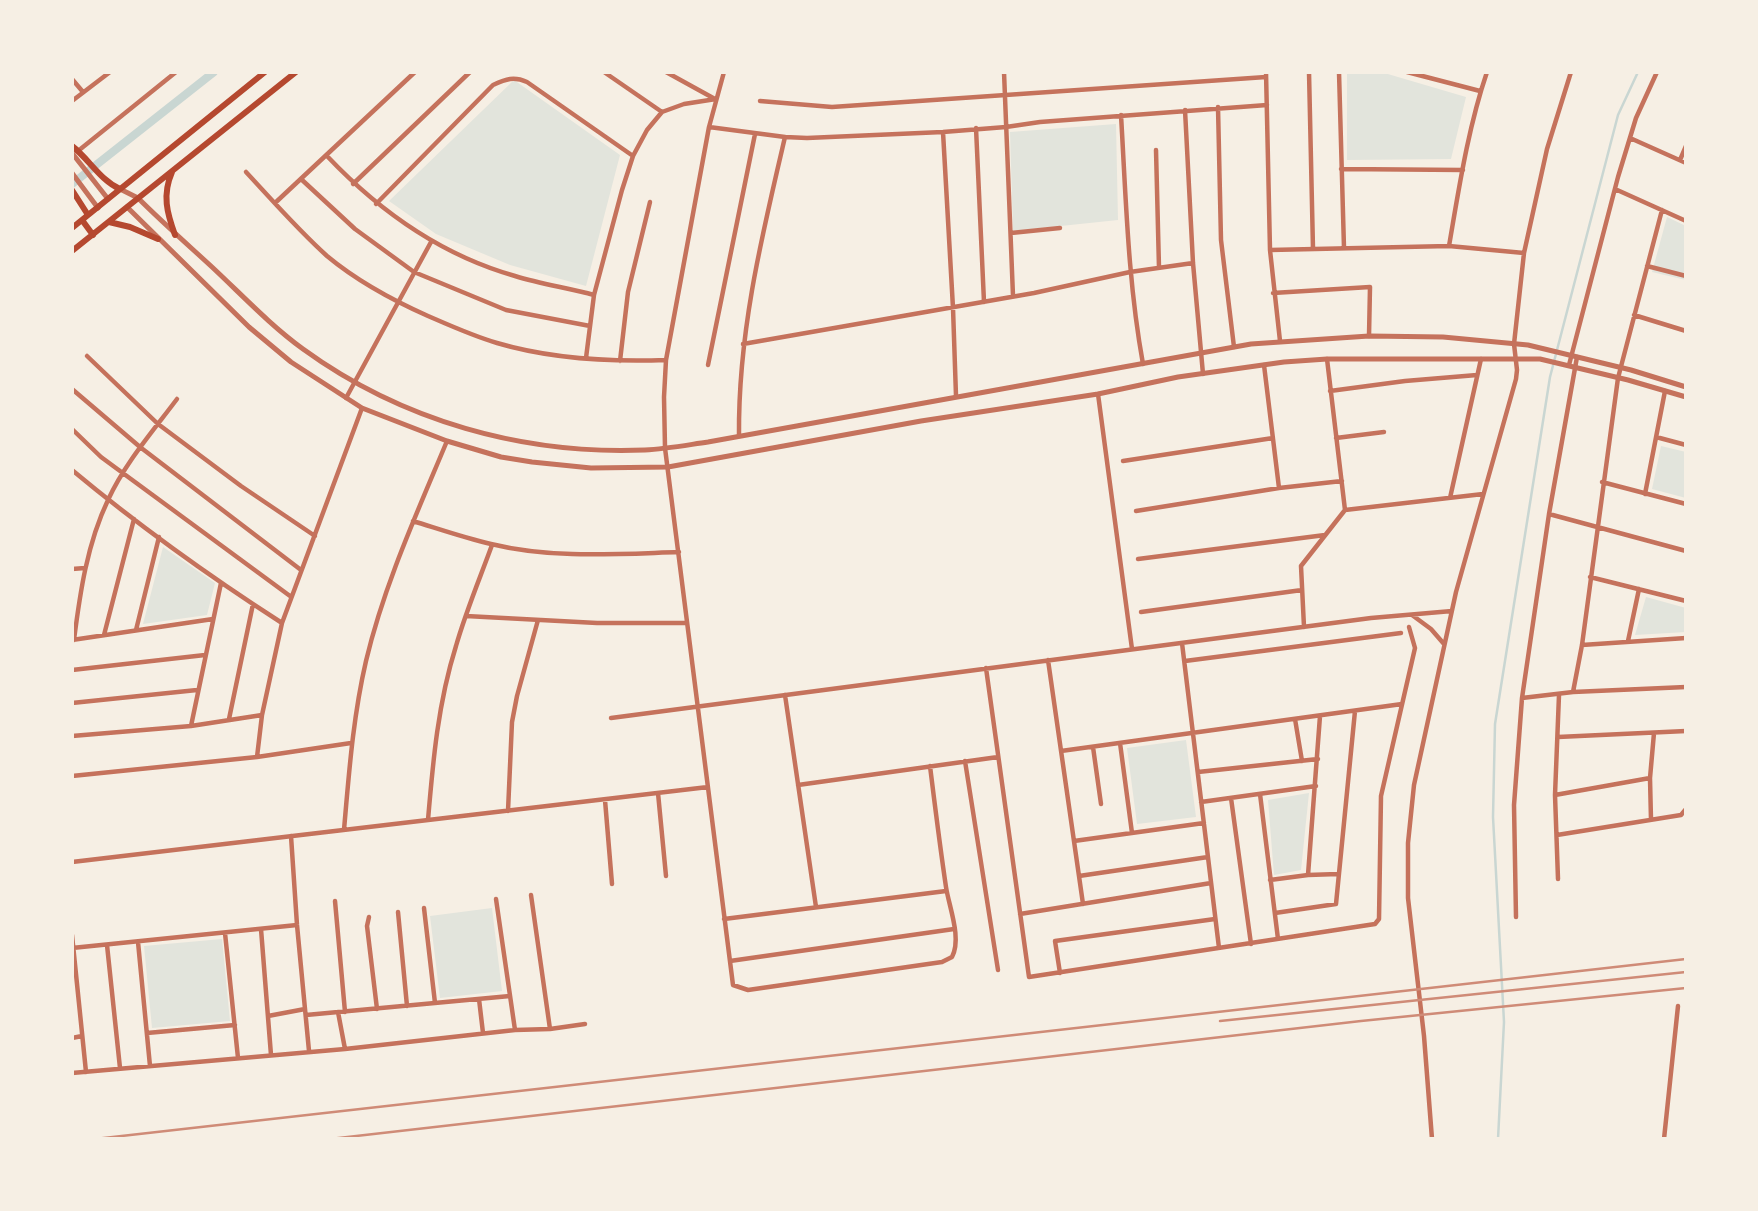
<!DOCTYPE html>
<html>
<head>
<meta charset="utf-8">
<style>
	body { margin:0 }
	#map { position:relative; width:1758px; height:1211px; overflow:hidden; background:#f6efe4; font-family:Roboto,sans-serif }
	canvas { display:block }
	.frame { position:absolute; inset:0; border:74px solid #f6efe4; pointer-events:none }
</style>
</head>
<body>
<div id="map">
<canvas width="1758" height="1211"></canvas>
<div class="frame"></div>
</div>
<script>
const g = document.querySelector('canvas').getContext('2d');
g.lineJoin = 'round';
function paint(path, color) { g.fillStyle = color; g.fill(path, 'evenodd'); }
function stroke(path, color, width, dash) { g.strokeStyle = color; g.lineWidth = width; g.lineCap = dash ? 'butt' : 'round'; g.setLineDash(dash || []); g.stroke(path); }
const green = new Path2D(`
	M1347,72h34l85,25 -15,62 -104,1z
	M514,80l106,75 -34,131 -76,-21 -74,-31 -47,-33z
	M1116,124l2,96 -105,11 -3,-99z
	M1667,217l19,9v54l-34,-8z
	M1661,446l25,6v46l-34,-9z
	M163,547l52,36 -8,32 -64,9z
	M1646,597l40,11v24l-51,3z
	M1186,740l10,77 -59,7 -10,-76z
	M1309,793l-8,77 -27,5 -6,-75z
	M492,908l10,83 -62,7 -10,-82z
	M222,939l8,82 -78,7 -8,-82z`);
const stream = new Path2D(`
	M1498,1139l6,-117 -11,-205 2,-93 55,-347 68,-262 20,-43`);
const canal = new Path2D(`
	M72,184l142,-112`);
const minor = new Path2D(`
	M604,72l58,40
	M666,72l49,27
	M724,72l-15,55 -43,233 -2,37 1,51 68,537 15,5 194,-28 10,-5c10,-19 -3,-50 -6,-70 -6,-40 -11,-81 -16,-121
	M1004,72l9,224
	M1266,72l4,178 10,91
	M1309,72l4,177
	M1339,72l5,176
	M1407,72l73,19
	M72,79l11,13
	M72,101l38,-29
	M760,101l72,6 434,-30
	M1218,107l3,133 13,107
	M1185,110l8,153 10,111
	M1121,115c5,84 7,167 22,249
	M709,127l76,10 22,1 136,-6 63,-5 34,-5 227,-17
	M976,128l8,174
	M943,132l10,176 3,88
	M1630,138l56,25
	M1156,150l3,118
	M78,151l98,-79
	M327,156c53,56 114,99 188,120 26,8 53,12 79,19
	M1680,160l6,-14
	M1341,169l122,1
	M246,172c26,28 52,58 81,84 30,25 65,44 101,60 23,10 45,20 69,27 54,16 114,19 169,17
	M301,179l54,50 59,43 92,38 84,16
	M353,184l117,-112
	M1615,189l71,32
	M275,203l140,-131
	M376,204l117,-119c13,-6 21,-9 34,-3l106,74
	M1011,233l49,-5
	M1449,246c10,-58 19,-118 38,-174
	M1270,250l179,-4 75,7
	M1647,266l39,10
	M1273,293l97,-6 -1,49
	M1634,315l52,16
	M743,344l291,-51 96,-21 63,-9
	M87,356l71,68 83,62 74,50
	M586,358l8,-63 28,-105 11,-34 14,-26 15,-18 22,-8 32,-5
	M1327,359l18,151
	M620,361l8,-69 22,-90
	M708,365l47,-231
	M1264,365l15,123
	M1569,365l49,-188 18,-59 21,-46
	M72,389l68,58 161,123
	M1330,391l75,-10 72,-6
	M1098,394l34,255
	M346,398l85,-156
	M72,429l29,28 189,139
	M739,435c-1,-102 23,-200 46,-298
	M1656,437l30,8
	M1336,438l48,-6
	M1123,461l150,-23
	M72,470c66,55 137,106 210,153
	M1602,482l84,22
	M1645,494l20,-103
	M1450,498l31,-139
	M1136,511l143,-23 63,-7
	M1549,514l137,37
	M413,521c26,8 52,17 78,23 61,15 125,10 188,8
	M1138,559l187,-24
	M72,569l13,-1
	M1590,577l96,24
	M1141,612l161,-22
	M1412,615l19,14 13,15
	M466,616l131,7h90
	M1304,627l-3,-61 44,-56 138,-16
	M136,630l23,-93
	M104,635l30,-116
	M72,640l141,-21
	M74,640c6,-47 13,-96 34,-140 17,-37 45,-69 69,-101
	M1628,641l11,-52
	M1182,643l37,305
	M1582,645l104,-7
	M1048,660l35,244
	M1185,661l216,-28
	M986,668l43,309 346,-53 4,-5 2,-123 34,-148 -6,-21
	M72,670l133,-15
	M1573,692l9,-47 36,-267 44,-168
	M785,695l31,212
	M1522,698l51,-6 113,-5
	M72,703l125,-13
	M611,718l760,-100 81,-7
	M229,719l24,-115
	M1295,719l7,42
	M191,726l30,-143
	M72,736l119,-10 71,-11
	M1558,737l128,-6
	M1120,743l12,90
	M1093,747l8,57
	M1061,751l341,-47
	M257,757l5,-42 20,-92 80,-215
	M965,761l33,209
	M1198,772l120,-13
	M72,776l185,-19 94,-14
	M1650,778l1,42
	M798,785l200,-28
	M658,793l8,83
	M1260,794l18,145
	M1555,795l95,-17 4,-45
	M1231,798l20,146
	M605,800l7,84
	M1201,802l115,-16
	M508,811l4,-89 5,-26 21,-76
	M428,820c5,-59 10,-117 28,-174 10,-35 24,-68 36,-101
	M344,830c5,-57 9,-113 22,-169 18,-76 51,-148 81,-220
	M1557,835l124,-20 5,-6
	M291,836l6,89 12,126
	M1074,841l130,-18
	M72,862l636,-75
	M1308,875l30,-1
	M1079,876l129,-19
	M1558,879l-3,-84 4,-100
	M1270,880l38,-5 12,-159
	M531,895l19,134
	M496,899l19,131
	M335,901l10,111
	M424,908l11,95
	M398,912l9,94
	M1275,913l61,-9 19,-193
	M1020,914l191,-31
	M369,917l-2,9 10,83
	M1516,917l-2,-112 8,-107 27,-184 28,-157
	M724,919l222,-28
	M261,929l10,126
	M225,933l13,125
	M72,935l14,137
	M138,942l12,124
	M107,945l13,123
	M72,948l225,-23
	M730,961l224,-32
	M1060,973l-5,-32 160,-22
	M479,999l4,34
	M338,1012l7,37
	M306,1015l204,-19
	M268,1016l37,-7
	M147,1033l88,-8
	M72,1038l10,-2
	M72,1073l273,-24 170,-19 35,-1 35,-5
	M1432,1139l-8,-103 -16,-138v-55l6,-58 42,-193 60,-213 1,-9 -3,-26 10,-91 23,-104 24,-77
	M1664,1139l14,-133`);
const tertiary = new Path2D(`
	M72,153l36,46
	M72,173l26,35
	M120,189l18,9c24,24 49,46 74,69 30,28 58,58 91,82 99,72 220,106 342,101 21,-1 42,-5 63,-8l543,-98 118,-8 74,1 85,8 103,25 55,17
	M127,207l122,120 42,35 71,46 85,33 54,16 31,5 59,6 77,-1 253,-46 177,-27 80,-17 106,-15 43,-3h213l88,21 58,17`);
const secondary = new Path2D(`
	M72,146c17,13 28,34 48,43
	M172,172c-10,23 -5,41 3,63
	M72,190l16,25
	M82,220l11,15
	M109,222l21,5 28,12
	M72,228l193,-156
	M72,251l224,-179`);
const rail = new Path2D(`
	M1220,1021l466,-49
	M95,1139l1591,-180
	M330,1139l1031,-118 325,-33`);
paint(green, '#e2e4dc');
stroke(stream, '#c9d6d2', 2.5);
stroke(canal, '#c9d6d2', 8);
stroke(minor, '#c5725c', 4.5);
stroke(tertiary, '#c5725c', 5);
stroke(secondary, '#b5482f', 6);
stroke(rail, '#cf8b77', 2.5);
</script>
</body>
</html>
